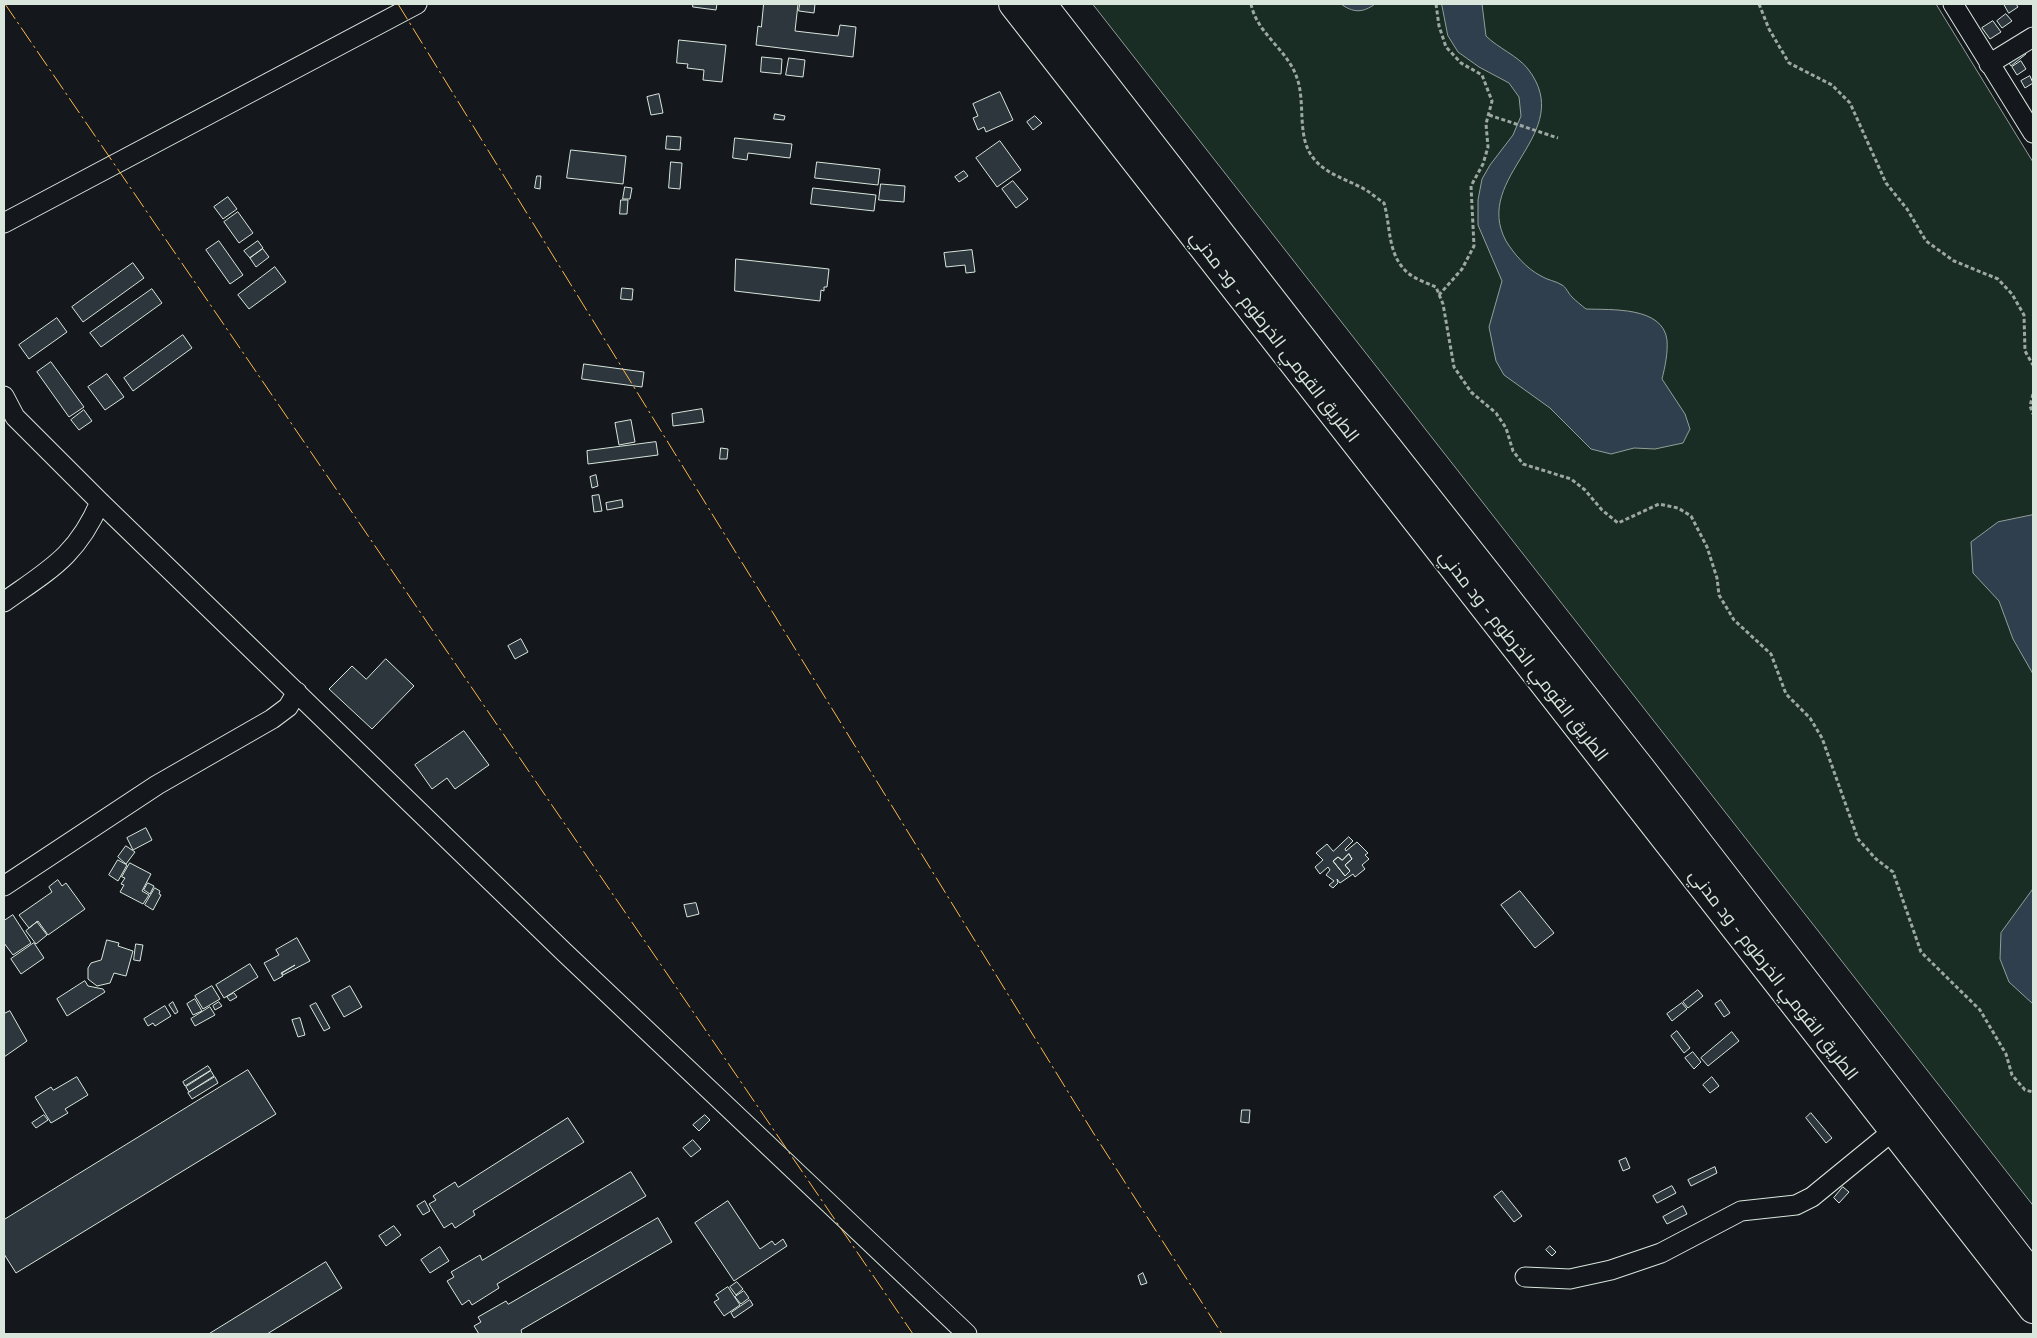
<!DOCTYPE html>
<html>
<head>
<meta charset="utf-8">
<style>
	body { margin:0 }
	#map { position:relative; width:2037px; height:1338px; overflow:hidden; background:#14181c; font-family:Montserrat,sans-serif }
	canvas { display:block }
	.frame { position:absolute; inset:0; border:5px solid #d8e6dc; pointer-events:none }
</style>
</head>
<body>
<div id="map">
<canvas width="2037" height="1338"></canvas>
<div class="frame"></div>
</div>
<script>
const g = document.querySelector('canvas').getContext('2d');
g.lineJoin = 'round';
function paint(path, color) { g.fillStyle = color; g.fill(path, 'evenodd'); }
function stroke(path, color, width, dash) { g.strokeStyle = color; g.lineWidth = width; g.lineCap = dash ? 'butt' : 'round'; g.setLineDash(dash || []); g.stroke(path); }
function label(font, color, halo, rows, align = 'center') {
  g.font = font + ' Montserrat,Cairo,sans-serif'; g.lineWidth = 4; g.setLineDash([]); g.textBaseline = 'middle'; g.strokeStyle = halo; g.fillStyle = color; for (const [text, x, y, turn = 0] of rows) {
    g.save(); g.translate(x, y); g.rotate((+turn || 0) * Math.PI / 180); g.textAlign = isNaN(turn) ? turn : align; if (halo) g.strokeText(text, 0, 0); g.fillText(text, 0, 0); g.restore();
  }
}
const green = new Path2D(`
	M1093,4h843l97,158v1043z`);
const water = new Path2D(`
	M1341,4h34c-12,9 -22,9 -34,0z
	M1442,4h40l4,32c12,12 32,20 42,33 50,65 -57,107 -22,172 8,13 21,28 35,35 6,4 15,5 21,9 4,2 6,8 10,12 4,4 9,8 14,12 24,1 77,-3 81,31 1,13 -2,27 -5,39l23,35 5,15 -7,14 -28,6 -21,-1 -23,6 -20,-5 -41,-41 -46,-33 -8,-14 -7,-34 13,-46 -24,-56v-25l4,-21 8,-14 23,-30 8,-19 -2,-19 -10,-14 -30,-16 -21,-15 -10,-16z
	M2033,515v159l-20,-35 -14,-38 -26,-28 -2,-31 27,-20z
	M2033,889v115l-24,-22 -9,-23 1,-26z`);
const building = new Path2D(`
	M693,4h24l-1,6 -23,-3z
	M764,4h34l-3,27 43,5 2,-11 16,2 -3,30 -97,-12 2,-19 3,1z
	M800,4h15l-1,9 -15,-2z
	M2004,4h12l2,3 -9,6z
	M2006,14l6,7 -10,7 -5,-7z
	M1993,21l8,11 -11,7 -8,-11z
	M679,40l47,5 -4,37 -19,-2 1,-10 -17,-2 1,-4 -11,-1z
	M2022,47l4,7 -15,12 -6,-9z
	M762,57l20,2 -1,15 -20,-2z
	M789,58l16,2 -2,17 -17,-2z
	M2021,61l5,8 -9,6 -5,-8z
	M2030,76l3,7 -8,5 -4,-7z
	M1000,92l13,28 -27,12 -2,-5 -6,3 -5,-12 5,-2 -5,-12z
	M659,94l4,19 -12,2 -4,-18z
	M775,114l10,2 -1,4 -10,-1z
	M1035,116l7,7 -9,7 -6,-8z
	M667,136l14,1 -1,13 -14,-1z
	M735,138l57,6 -2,14 -42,-5 -1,7 -14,-2z
	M1000,141l21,29 -24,17 -21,-29z
	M571,150l55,6 -3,28 -56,-6z
	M671,162l11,1 -2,26 -11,-1z
	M817,162l63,7 -2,16 -63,-7z
	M964,171l4,5 -9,6 -4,-5z
	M537,176h4l-1,13 -5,-1z
	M1013,181l15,18 -12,9 -14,-19z
	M881,184l24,2 -1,16 -25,-2z
	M625,187l7,1 -2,11h-7z
	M813,188l63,7 -2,16 -63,-7z
	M228,197l9,12 -14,10 -9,-12z
	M621,200h7l-1,14h-7z
	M238,212l15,21 -14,10 -15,-21z
	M219,241l24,34 -13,9 -24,-34z
	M258,241l5,7 -13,10 -6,-7z
	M263,249l6,8 -13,10 -6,-9z
	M972,250l3,22 -9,1 -1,-8 -19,2 -2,-14z
	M736,259l93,10 -2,18h-3v4l-3,-1 -1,11 -85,-10z
	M133,263l11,15 -61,44 -11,-15z
	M275,267l11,15 -37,27 -11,-14z
	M622,288l11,1 -1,11 -11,-1z
	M152,289l10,14 -61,44 -11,-14z
	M57,318l10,14 -38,27 -10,-14z
	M183,335l9,13 -59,43 -9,-13z
	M51,362l33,45 -15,10 -32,-45z
	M584,364l60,8 -2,15 -60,-8z
	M107,374l17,23 -19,13 -17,-23z
	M702,409l2,13 -31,4 -1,-12z
	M84,410l8,11 -13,9 -8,-10z
	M631,420l4,22 -16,3 -4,-22z
	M656,442l2,13 -70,9 -1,-13z
	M721,448l7,1 -1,10h-7z
	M596,475l2,11 -6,2 -2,-11z
	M599,495l3,16 -8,1 -2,-16z
	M622,500l1,7 -16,3 -1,-7z
	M521,639l7,13 -13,7 -7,-13z
	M386,659l28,27 -42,43 -43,-40 23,-23 14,13z
	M464,731l25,34 -34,24 -8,-11 -15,11 -17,-24z
	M146,828l6,12 -19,10 -6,-12z
	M1349,837l4,4 -8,8 1,2 11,-9 11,11 -3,2 4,4 -7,6 3,4 -10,8 -2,-3 -13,9 -3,-4 1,4 -5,5 -4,-3 5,-4 -8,-6 4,-5 -2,-3 -8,7 -5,-7 8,-7 -7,-7 11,-9 6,7zM1349,854l3,5 -7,6 5,6 -5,5 -12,-15 5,-4 4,3z
	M126,846l9,6 -9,12 -8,-7z
	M1349,854l3,5 -7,6 5,6 -5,5 -12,-15 5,-4 4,3z
	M118,860l9,5 -9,16 -9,-6z
	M130,863l21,11 -9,17 7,4 -6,9 -23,-12 4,-7 -3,-1 4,-6 -3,-1z
	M58,880l4,6 4,-3 19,26 -37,26 -10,-14 -9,7 -10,-13 33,-23 -3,-5z
	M148,883l6,3 -4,8 -6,-4z
	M155,888l5,3 -1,3 2,1 -8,15 -8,-5z
	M1520,891l34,42 -19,15 -34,-43z
	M696,903l3,11 -12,3 -3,-12z
	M13,915l18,28 -18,12 -9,-12v-22z
	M37,922l10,13 -11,9 -10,-13z
	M297,938l13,23 -27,14 -1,-2 13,-8 -14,8 2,3 -9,5 -10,-18 15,-8 -3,-5z
	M107,940l12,3 -1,3 15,5 -7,25 -12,-3 -4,10 -13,3 -9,-7v-11l3,-5 10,-3z
	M34,943l10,15 -23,16 -10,-15z
	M136,944l7,1 -3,16 -6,-1z
	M250,964l8,13 -34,21 -8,-13z
	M85,981l3,5 15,3 2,3 -38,24 -10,-17z
	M212,986l8,13 -17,10 -8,-13z
	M350,986l12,21 -18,10 -12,-21z
	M1698,990l5,6 -15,12 -5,-6z
	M234,993l3,4 -7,4 -3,-4z
	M195,999l7,12 -9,4 -6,-11z
	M1721,1000l9,13 -6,4 -9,-13z
	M173,1002l5,10 -3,2 -6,-9z
	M219,1002l3,4 -7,4 -2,-4z
	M316,1003l14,25 -6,3 -14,-25z
	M1682,1003l5,6 -15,12 -5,-7z
	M165,1006l6,10 -16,10 -2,-3 -5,3 -4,-7z
	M210,1007l5,8 -20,11 -4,-7z
	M10,1011l17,30 -23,16v-43z
	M300,1018l5,17 -7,2 -6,-17z
	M1677,1031l13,17 -6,5 -13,-17z
	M1732,1032l7,9 -31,25 -7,-8z
	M1693,1052l8,10 -7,7 -9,-11z
	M208,1066l3,4 -26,16 -2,-4z
	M248,1070l28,44 -260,159 -12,-19v-34z
	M211,1071l3,5 -25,16 -3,-5z
	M77,1077l11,18 -23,14 3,4 -17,10 -16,-26 16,-10 2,3z
	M215,1077l3,6 -26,16 -4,-6z
	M1712,1077l7,9 -9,7 -7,-8z
	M1242,1110h8l-1,13 -8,-1z
	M1811,1113l21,25 -6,5 -20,-25z
	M44,1115l4,5 -12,8 -4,-5z
	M705,1115l5,5 -11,11 -6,-6z
	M568,1118l16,24 -111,69 2,4 -20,13 -3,-5 -8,5 -15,-24 7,-4 -3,-4 22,-14 3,5z
	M693,1140l8,9 -10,8 -8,-9z
	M1626,1158l4,10 -7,3 -4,-10z
	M1715,1167l2,6 -26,13 -3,-6z
	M631,1172l15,24 -149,88 2,4 -27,17 -3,-5 -7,5 -15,-24 7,-4 -3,-5 29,-17 2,5z
	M1672,1186l4,7 -19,10 -4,-7z
	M1843,1187l6,5 -10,11 -5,-5z
	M1502,1191l20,25 -8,6 -20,-25z
	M425,1201l5,10 -7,4 -6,-9z
	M728,1201l32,48 12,-8 3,4 8,-6 4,7 -53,35 -39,-58z
	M1683,1206l4,8 -20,10 -4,-7z
	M658,1218l14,24 -151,88 1,4h-43l-5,-8 7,-4 -3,-5 28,-16 2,3z
	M394,1226l7,9 -15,11 -7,-10z
	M1550,1246l6,6 -4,4 -6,-6z
	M440,1247l9,14 -19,12 -9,-13z
	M326,1262l16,26 -75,46h-58z
	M1143,1273l4,10 -6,2 -3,-9z
	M737,1282l6,7 -7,6 -6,-8z
	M728,1287l12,18 -16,11 -10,-14 5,-3 -3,-4z
	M744,1291l5,7 -8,6 -6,-7z
	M750,1300l3,5 -19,13 -3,-5z`);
const path = new Path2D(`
	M1251,4c6,30 37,46 46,74 9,25 -1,60 17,81 13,16 35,21 52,31 6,4 12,9 18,13 7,24 3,52 24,70 7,6 19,10 28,14l7,17 11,63 17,25 25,21 10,15 7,23 10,13 48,15 14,11 17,20 16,13 41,-19 19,4 13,8 16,31 10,31 2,17 15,25 37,34 15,40 24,24 12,20 36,101 18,20 17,13 28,80 59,58 26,44 6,21 13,15 8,2
	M1436,4l3,22 7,21 15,16 21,12 10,26 -6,23 2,23 -5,17 -12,22 3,60 -12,23 -23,26
	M1759,4l10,25 20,34 43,22 18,18 36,80 21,26 19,32 28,20 44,18 14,15 12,21 1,36 8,14
	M1489,115l69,23
	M2033,394l-3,12 3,8`);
const minor = new Path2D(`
	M1953,4l80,129
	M1989,64l44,-27
	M4,223l413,-219
	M4,396l11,21 85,85 464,450 403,382
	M4,602c45,-32 73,-46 96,-100
	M4,886l153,-101 115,-66 16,-12 9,-15
	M1525,1277l45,2 41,-9 50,-17 80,-42 55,-6 16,-8 82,-67`);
const highway = new Path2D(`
	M1013,4l1020,1305
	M1042,4l275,354 325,412 391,506`);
const power = new Path2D(`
	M5,4l908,1330
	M398,4l696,1130 128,200`);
const streetNames = [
	["الطريق القومي الخرطوم - ود مدني",1274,337,52],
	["الطريق القومي الخرطوم - ود مدني",1523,656,52],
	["الطريق القومي الخرطوم - ود مدني",1773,975,52]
];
paint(green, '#1a2d24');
stroke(green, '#939e99', 1);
paint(water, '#2f3f4d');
stroke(water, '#939e99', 1);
paint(building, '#2c363c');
stroke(building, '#d8e6dc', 1);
stroke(minor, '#d8e6dc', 21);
stroke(highway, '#d8e6dc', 30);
stroke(path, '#9da8a2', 3, [4, 2.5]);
stroke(minor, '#14181c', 19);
stroke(highway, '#14181c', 28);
stroke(power, '#ffb74d', 1, [18, 4, 2.5, 4]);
label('18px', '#d8e6dc', '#14181c', streetNames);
</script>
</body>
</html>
